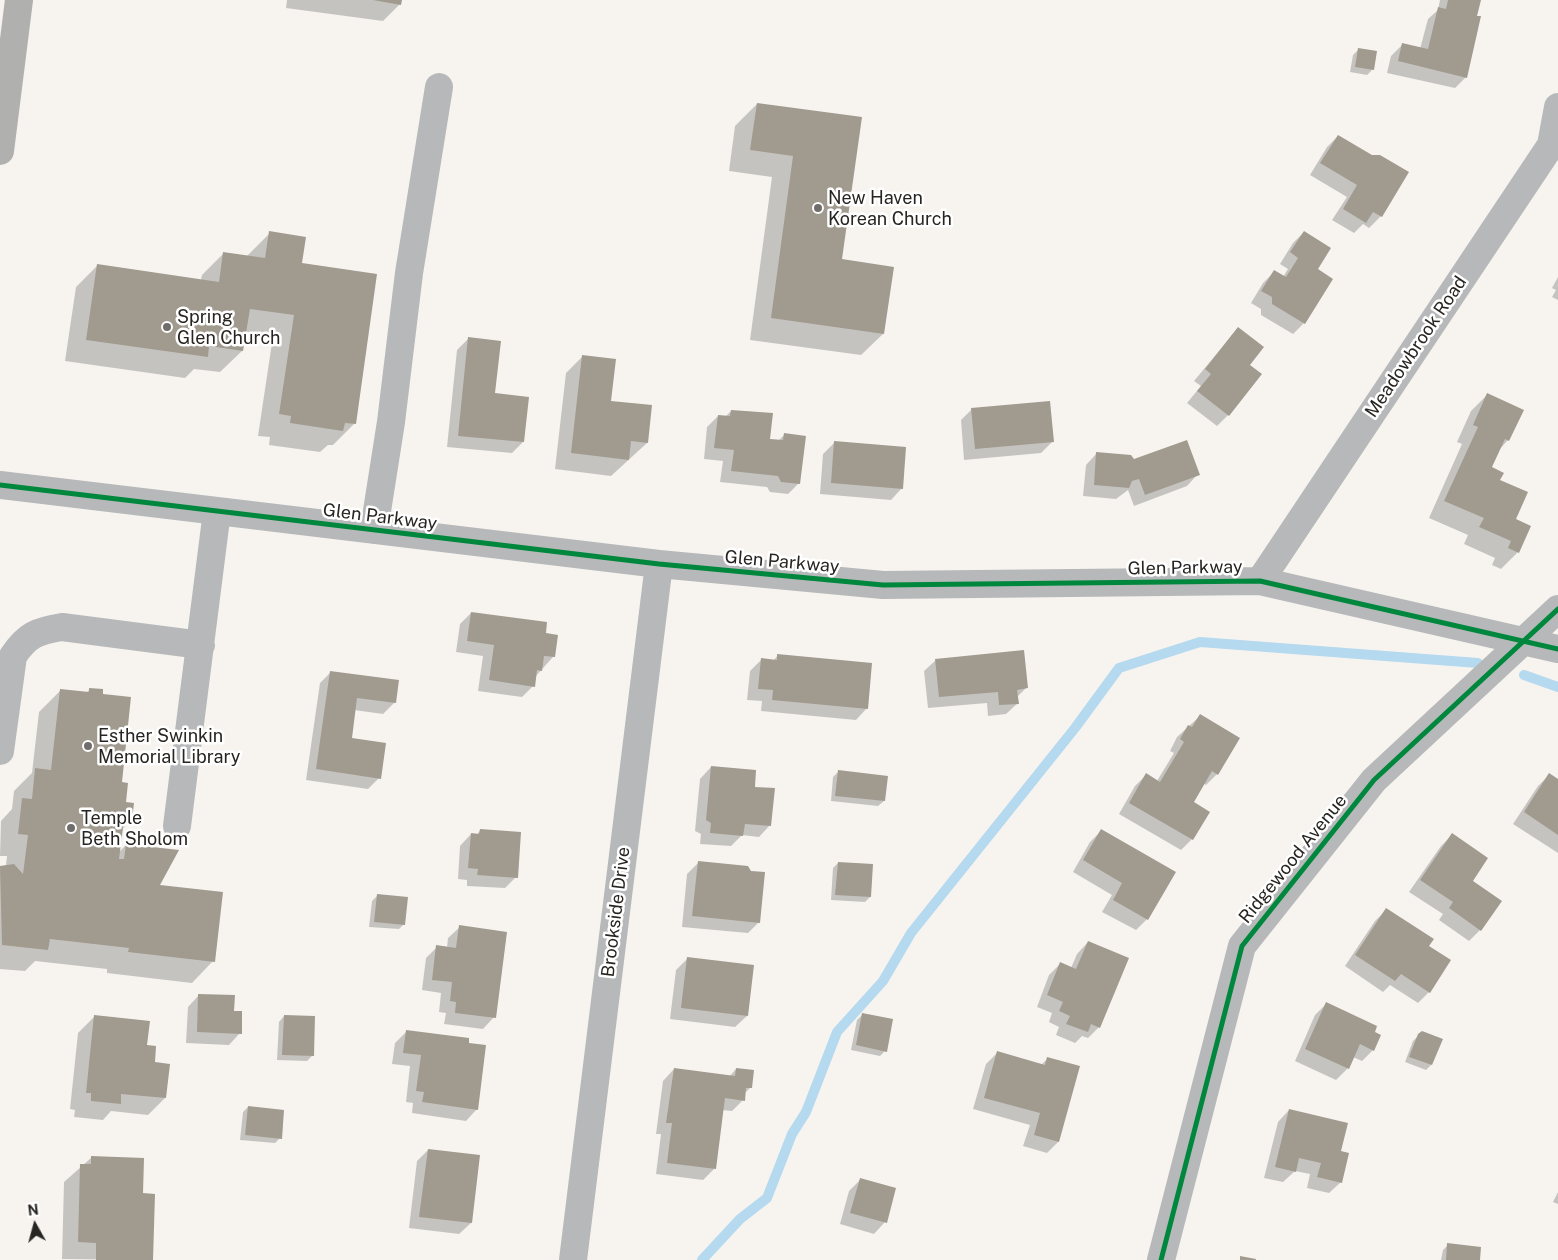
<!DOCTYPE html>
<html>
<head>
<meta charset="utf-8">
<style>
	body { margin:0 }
	#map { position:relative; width:1558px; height:1260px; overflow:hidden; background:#f7f4f0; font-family:"Public Sans",sans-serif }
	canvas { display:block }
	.north { position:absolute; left:10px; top:1200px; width:50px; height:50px; -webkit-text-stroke:4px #fff; paint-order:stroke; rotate:353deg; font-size:14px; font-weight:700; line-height:20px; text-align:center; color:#272522 }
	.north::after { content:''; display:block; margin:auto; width:18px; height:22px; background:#272522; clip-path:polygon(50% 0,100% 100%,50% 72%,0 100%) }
</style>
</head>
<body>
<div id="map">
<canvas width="1558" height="1260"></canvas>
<div class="north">N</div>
</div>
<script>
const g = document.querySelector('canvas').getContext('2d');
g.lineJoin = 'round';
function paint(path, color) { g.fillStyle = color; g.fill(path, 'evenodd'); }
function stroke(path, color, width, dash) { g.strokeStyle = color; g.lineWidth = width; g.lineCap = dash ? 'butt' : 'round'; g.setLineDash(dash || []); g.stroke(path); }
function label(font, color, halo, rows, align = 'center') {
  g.font = font + ' "Public Sans",sans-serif'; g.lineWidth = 5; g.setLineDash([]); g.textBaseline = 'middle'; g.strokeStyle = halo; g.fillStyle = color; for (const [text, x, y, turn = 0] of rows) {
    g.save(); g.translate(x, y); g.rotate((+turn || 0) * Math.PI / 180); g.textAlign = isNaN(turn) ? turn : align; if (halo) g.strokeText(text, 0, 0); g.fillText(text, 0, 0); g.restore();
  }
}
const shadow = new Path2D(`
	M287,0h114l-1,4 -17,17 -97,-13z
	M1440,0h39l-13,77 -11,11 -68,-15 4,-17 11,-11 18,4 8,-30 10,-9z
	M1359,49l13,21 -5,5 -17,-3 3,-17z
	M757,104l103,14 -20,142 43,74 -22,21 -111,-15 22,-163 -43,-6 6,-45z
	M1338,136l34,21 35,15 -26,44 -12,12 -6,-4 -9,9 -22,-13 15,-23 -37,-22 17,-28z
	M1304,232l12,38 -12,53 -11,11 -32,-19v-6l-10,-6 12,-20 11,-11 9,5 5,-8 -8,-5 13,-21z
	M270,233l31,31 53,160 -21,21h-5l-8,7 -51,-7 1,-8 -12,-1 15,-100 -28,-4 -3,19 -22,21 -26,-3 -9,9 -120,-17 11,-74 22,-22 103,15 1,-5 22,-22 23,3z
	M1558,277v23l-6,-3 4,-7 -4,-2z
	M1238,328l10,37 -20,50 -11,11 -30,-23 14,-17 -7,-5z
	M468,339l26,55 29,48 -11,11 -65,-6 10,-97z
	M582,357l27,45 38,41 -36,33 -56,-7 11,-96z
	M1487,395l21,45 -9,10 -9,18 9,13 15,39 4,32 -17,17 -9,-4 3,-7 -31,-14 4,-9 -39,-17 33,-74 -5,-2 14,-31z
	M972,409l80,33 -11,11 -77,7 -3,-40z
	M731,411l38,29 9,1 7,-7 14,49 -11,11 -18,-2 -3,-5 -47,-5 3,-21 -19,-2 3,-32 11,-11 7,1z
	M834,443l68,45 -11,12 -71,-6 3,-40z
	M1097,453l36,8 65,13 -11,12 -53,20 -6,-16 -12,9 -33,-3 3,-31z
	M471,613l73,21 9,23 -18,20 -2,9 -11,11 -44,-6 5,-35 -27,-4 4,-28z
	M778,655l89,53 -11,12 -95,-9 1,-10 -15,-1 3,-29 11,-11 12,1z
	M936,660l90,28 -9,9 1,6 -12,11 -18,2 -1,-13 -59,5 -4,-37z
	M331,672l64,30 -12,12 -29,-4 -4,29 29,39 -11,11 -62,-9 14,-97z
	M90,689l41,131 -10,10 -2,22 7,-7 87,116 -21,22 -85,-10v-4l-72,-8 -10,10 -25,-2v-101l6,-3 1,-9h-7l1,-35 11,-12 2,-18 18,-18 7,-61 22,-22 25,3z
	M1200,716l17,58 -11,11 -3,-2 -11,20v36l-11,11 -62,-36 16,-28 11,-11 11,6 17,-28 -4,-2 7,-14z
	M711,767l42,21 17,37 -11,12 -17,-2 -11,11 -31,-2 1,-10 -6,-3 5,-52z
	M838,772l46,29 -6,5 -47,-5 2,-24z
	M1549,775l9,6v72l-45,-29 25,-38z
	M481,830l35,47 -11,11 -38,-2v-6l-9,-1 2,-33 11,-12 5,1z
	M1102,830l45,89 -11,11 -34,-18 10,-17 -39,-23 17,-30z
	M1452,835l19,46 9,49 -11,11 -30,-21 4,-6 -34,-22 32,-46z
	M698,863l61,59 -11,11 -66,-6 5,-53z
	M838,863l32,34 -5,5 -34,-2 2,-32z
	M377,896l27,28 -5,5 -30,-2 3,-26z
	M1386,910l43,82 -11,11 -28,-18 -7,7 -38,-26 30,-45z
	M460,927l34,90 -11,12 -39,-5 2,-11 -7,-1 2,-19 -19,-3 4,-32 11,-11 10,1 1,-10z
	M1088,942l11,85 -11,11 -6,-2 -7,7 -19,-8 3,-8 -10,-5 3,-9 -15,-6 12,-32 11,-11 11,4 6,-14z
	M687,959l60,57 -12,11 -65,-8 6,-49z
	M199,995l34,17 7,21 -11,12 -43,-2 2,-36z
	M1326,1004l47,46 -11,11 -9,-4 -5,11 -12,12 -41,-19 20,-46z
	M863,1014l22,37 -5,5 -29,-6 6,-30z
	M284,1016l28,40 -5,5 -30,-1 2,-38z
	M94,1017l52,30 19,51 -17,17 -37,-4 -8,9 -29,-3 1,-7 -5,-1 8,-76z
	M406,1032l71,77 -11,12 -54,-8 1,-10 -7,-1 4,-36 -18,-2 3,-21z
	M1419,1035l12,30 -5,5 -21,-8 8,-21z
	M997,1053l44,12 7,-7 31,9 -21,75 -11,11 -24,-7 7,-21 -57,-16 13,-45z
	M674,1069l55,8 7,-8 14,19 -6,6 -1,6 -11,11 -10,-1 -8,59 -11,11 -47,-6 5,-40h-5l7,-53z
	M248,1107l32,31 -5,5 -35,-3 3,-28z
	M1289,1110l51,42 1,30 -12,11 -22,-5 3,-14 -15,-3 -12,11 -19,-4 14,-56z
	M428,1150l43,73 -12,11 -50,-6 8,-67z
	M91,1158l51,36 9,66 -89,-1 2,-77z
	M860,1180l25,42 -11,12 -34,-10 9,-33z
	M1558,1192v12l-5,-2z
	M1448,1245l30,15h-37l2,-10z`);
const stream = new Path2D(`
	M1524,675l34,12
	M702,1260l38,-41 27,-21 25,-64 14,-22 31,-80 46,-51 28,-48 164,-205 44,-60 81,-26 278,21`);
const building = new Path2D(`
	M373,0h29l-1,5z
	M1448,0h33l-4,16h4l-14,62 -69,-17 4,-18 26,6 10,-42 8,2z
	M1358,48l19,3 -3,19 -19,-3z
	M757,103l105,14 -20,142 52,8 -10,67 -113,-16 22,-162 -43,-6z
	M1338,135l34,20h8l29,17 -27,45 -9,-5 -7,11 -23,-14 14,-24 -37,-22z
	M269,231l37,6 -4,26 75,11 -21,150 -11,-1 -2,8 -53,-8 1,-7 -12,-2 15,-99 -44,-6 -7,42 -34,-5 -1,11 -122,-17 11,-76 122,18 4,-30 42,6z
	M1304,231l27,17 -13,21 15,10 -28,45 -33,-20v-7l-11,-6 13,-21 12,7 12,-19 -8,-6z
	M1238,327l26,20 -14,18 12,9 -33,42 -32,-25 14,-17 -6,-5z
	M468,337l33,4 -6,52 34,4 -5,45 -66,-6z
	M582,355l34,4 -5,42 41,4 -4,38 -17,-2 -2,19 -58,-7z
	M1487,393l37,17 -15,31 -4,-2 -13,28 12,6 -4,7 28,12 -12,27 15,7 -12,27 -11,-5 3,-7 -32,-14 5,-9 -40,-17 34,-74 -5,-2z
	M1050,401l4,41 -79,7 -4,-41z
	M731,410l42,3 -3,26 13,1 1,-7 22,3 -6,48 -19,-2 -3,-6 -47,-5 3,-21 -20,-2 4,-33 12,1z
	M1187,440l13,35 -55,20 -6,-16 -7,2 -3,7 -35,-3 2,-33 35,3 3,4z
	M834,441l72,6 -3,42 -72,-6z
	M471,612l76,10 -1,11 12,2 -3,22 -11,-1 -2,15 -5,-1 -2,17 -46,-7 5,-35 -27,-4z
	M1024,650l4,38 -11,2 2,14 -20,1 -1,-13 -59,5 -4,-38z
	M777,654l95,9 -4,46 -96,-9 1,-10 -15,-1 3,-31 16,2z
	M330,671l69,9 -3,23 -39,-5 -5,40 34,5 -5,36 -65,-10z
	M89,688l14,1v5l28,3 -9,85 6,1 -2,19 8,1 -2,18 -8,-1 -5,39h5l2,-15 53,6 -19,35 63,7 -8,70 -87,-10 1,-4 -79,-9 -2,11 -46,-5 -2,-79 14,-2 9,10 5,-39 -10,-1 4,-36 10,1 3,-31 16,2 9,-81 29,3z
	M1200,714l40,24 -22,37 -6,-4 -18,31 16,10 -17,28 -64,-37 17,-30 14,9 24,-40 -4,-3 8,-14 4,2z
	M711,766l45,4 -1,17 20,1 -4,38 -26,-2 -2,12 -33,-3 1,-10 -5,-3z
	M838,770l50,6 -3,25 -50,-5z
	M1549,773l9,6v56l-34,-23z
	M480,829l41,3 -3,46 -41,-3 1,-6 -10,-1 3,-35 8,1z
	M1101,829l75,43 -28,48 -35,-20 9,-17 -39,-23z
	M1452,833l36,25 -15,23 29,20 -21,30 -32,-23 4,-6 -33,-22z
	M698,861l50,5 3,5 14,1 -5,51 -68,-7z
	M838,862l35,2 -2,33 -36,-2z
	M377,894l31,3 -3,28 -31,-3z
	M1386,908l48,31 -5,7 22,14 -21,33 -29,-19 -6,7 -40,-26z
	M459,925l48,7 -11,86 -41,-5 1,-11 -6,-1 2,-19 -20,-2 4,-35 20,3z
	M1088,941l41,17 -29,70 -9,-4 -3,8 -22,-8 4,-8 -11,-5 4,-9 -16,-7 13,-33 16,7z
	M687,957l67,8 -6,51 -67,-8z
	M198,994l37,1 -1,16h8v23l-45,-2z
	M1326,1002l51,24 -2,6 6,3 -7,16 -14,-7 -11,25 -44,-20z
	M862,1013l31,6 -6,33 -31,-7z
	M94,1015l56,6 -3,24 9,1 -1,16 15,2 -4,34 -45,-4v10l-30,-3v-8h-5z
	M284,1015l31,1 -1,40 -32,-1z
	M406,1030l63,8v5l17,2 -8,65 -56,-8 2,-10 -8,-1 5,-36 -18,-2z
	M1422,1031l21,8 -11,26 -23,-8 9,-23z
	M997,1051l48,14 2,-8 33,9 -21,76 -25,-7 6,-22 -56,-15z
	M674,1068l61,8 1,-8 18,2 -2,18h-6l-1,13 -20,-3 -9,71 -49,-6 5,-40h-6z
	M248,1106l36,4 -2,29 -37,-4z
	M1289,1109l59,14 -7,28 8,2 -7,30 -25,-6 4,-14 -22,-5 -3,14 -21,-5z
	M428,1149l52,6 -8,68 -53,-6z
	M91,1156l53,2 -1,35 12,1 -2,66h-57v-17l-18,-1 2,-78h11z
	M860,1178l36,10 -9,35 -37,-10z
	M1447,1243l34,4 -1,13h-34z
	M1240,1256l16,3v1h-16z`);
const minor = new Path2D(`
	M0,485l659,79 224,21 377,-4 298,68
	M374,530l17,-108 18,-149 30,-186
	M1260,581l291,-436 7,-38
	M0,751l13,-95c14,-21 24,-25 49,-29l139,18
	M177,826l40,-315
	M573,1260l86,-696
	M1161,1260l81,-314 132,-166 184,-171`);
const major = new Path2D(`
	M0,151l19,-151`);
const cycleway = new Path2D(`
	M0,485l659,79 224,21 377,-4 298,68
	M1161,1260l81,-314 132,-166 184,-171`);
const markers = [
	[818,208,5,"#706d6a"],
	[167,327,5,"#706d6a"],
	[88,746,5,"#706d6a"],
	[71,828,5,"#706d6a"]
];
const poiNames = [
	["New Haven",828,198],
	["Korean Church",828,219],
	["Spring",177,317],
	["Glen Church",177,338],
	["Esther Swinkin",98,736],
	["Memorial Library",98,757],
	["Temple",81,818],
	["Beth Sholom",81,839]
];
const streetNames = [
	["Meadowbrook Road",1416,347,-56],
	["Glen Parkway",380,517,7],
	["Glen Parkway",782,562,5],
	["Glen Parkway",1185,568,-1],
	["Ridgewood Avenue",1293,859,-51],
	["Brookside Drive",616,912,-83]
];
paint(shadow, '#0003');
stroke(stream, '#b5d9ee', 10);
paint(building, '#a09a8f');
stroke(minor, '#b7b8b9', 28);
stroke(major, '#b0b0af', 28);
stroke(cycleway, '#00873e', 5);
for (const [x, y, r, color] of markers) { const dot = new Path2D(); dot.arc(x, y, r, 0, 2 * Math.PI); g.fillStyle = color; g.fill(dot); stroke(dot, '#fff', 2); }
label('18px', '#272522', '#fff', poiNames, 'left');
label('18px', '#272522', '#fff', streetNames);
</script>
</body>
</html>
